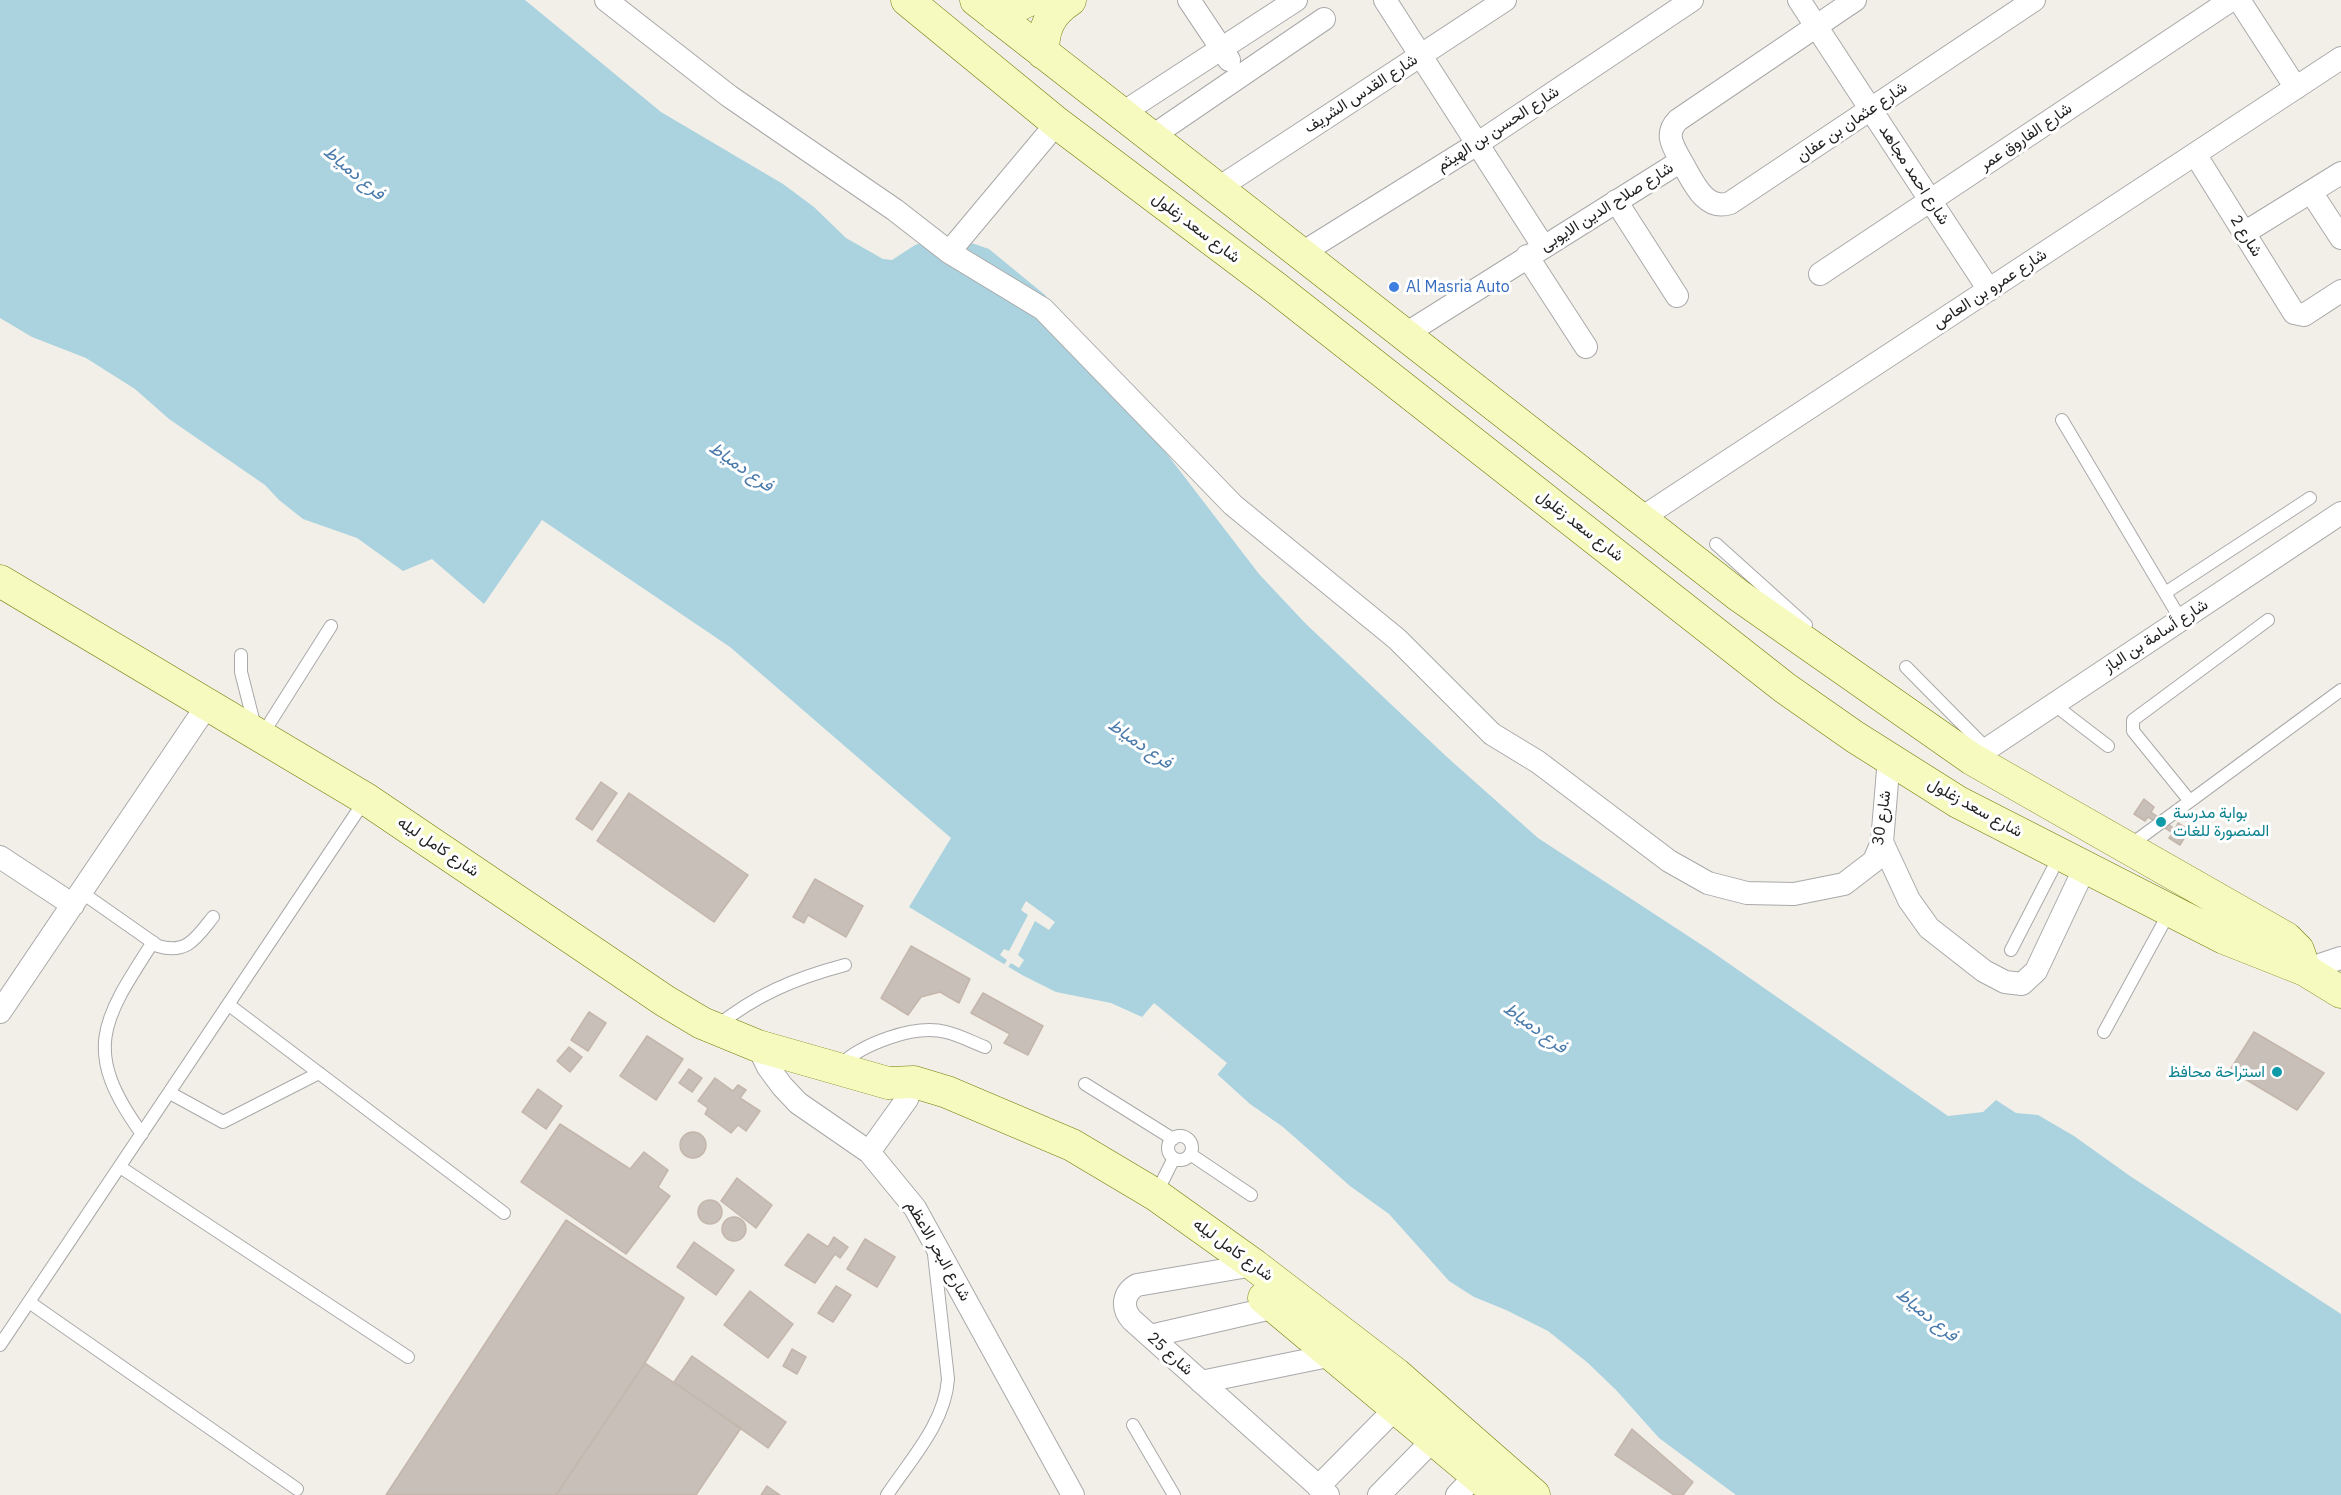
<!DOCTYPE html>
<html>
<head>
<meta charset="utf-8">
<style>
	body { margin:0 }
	canvas { display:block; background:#f2efe9 }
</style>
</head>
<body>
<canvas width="2341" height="1495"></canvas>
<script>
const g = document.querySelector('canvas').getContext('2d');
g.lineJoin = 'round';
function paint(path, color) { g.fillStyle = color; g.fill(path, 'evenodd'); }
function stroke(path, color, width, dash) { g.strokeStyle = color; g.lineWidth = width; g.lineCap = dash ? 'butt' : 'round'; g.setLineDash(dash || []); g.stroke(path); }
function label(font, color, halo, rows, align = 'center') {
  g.font = font + ' "IBM Plex Sans",Vazirmatn,sans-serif'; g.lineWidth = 6; g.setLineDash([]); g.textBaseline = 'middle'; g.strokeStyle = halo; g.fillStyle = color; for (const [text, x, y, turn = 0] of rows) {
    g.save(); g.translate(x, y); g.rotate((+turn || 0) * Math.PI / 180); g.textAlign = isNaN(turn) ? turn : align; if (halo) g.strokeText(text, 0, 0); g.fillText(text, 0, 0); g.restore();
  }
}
const water = new Path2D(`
	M0,0h525l136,112 122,72 31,23 32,31 37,21 9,1 23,-15 25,-7 20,1 29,10 56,46 214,279 47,50 142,134 90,80 170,111 240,167 35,-4 13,-12 20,13 22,2 36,21 56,40 211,138v181h-605l-77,-57 -43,-48 -28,-27 -40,-32 -42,-21 -32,-13 -25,-16 -60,-67 -39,-28 -67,-59 -33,-23 -43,-39 -65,-48 -31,-14 -55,-11 -34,-17 -113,-68 42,-69 -221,-191 -188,-127 -58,84 -52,-45 -29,12 -46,-33 -54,-19 -24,-19 -14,-15 -96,-66 -34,-30 -49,-31 -54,-21 -32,-19z`);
const pier = new Path2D(`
	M1026,901l29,21 -6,8 -14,-9 -17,34 6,5 -5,8 -8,-5 -3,4 -4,-2 3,-5 -7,-5 4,-6 5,2 19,-36 -7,-5z
	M1154,1003l73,60 -10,12 -75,-58z`);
const building = new Path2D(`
	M601,782l16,11 -25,37 -16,-11z
	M629,793l119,82 -34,47 -117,-81z
	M2144,799l10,8 -3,5 24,17 3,-6 11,7 -9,15 -11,-7 4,-5 -25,-16 -3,4 -11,-7z
	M815,879l48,27 -17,31 -38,-22 -4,8 -11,-6z
	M911,946l59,33 -11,24 -19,-11 -19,5 -13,18 -27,-17z
	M983,993l60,33 -15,29 -24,-12 6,-9 -39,-21z
	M589,1012l17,11 -18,28 -17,-11z
	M2254,1032l70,41 -27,37 -67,-40z
	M647,1036l36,23 -27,41 -36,-24z
	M569,1047l13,10 -12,15 -13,-11z
	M689,1069l13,9 -10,14 -13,-9z
	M715,1078l18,13 5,-6 8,5 -6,8 20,13 -14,20 -8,-6 -7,8 -26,-19 3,-6 -10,-7z
	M538,1089l24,17 -16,23 -24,-17z
	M560,1124l70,45 14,-17 24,18 -10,17 12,9 -44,58 -105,-72z
	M680 1145a13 13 0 1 1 26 0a13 13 0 1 1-26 0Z
	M737,1178l35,27 -16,23 -35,-27z
	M698 1212a12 12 0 1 1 24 0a12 12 0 1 1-24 0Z
	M722 1229a12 12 0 1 1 24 0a12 12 0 1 1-24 0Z
	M566,1220l118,78 -39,65 -89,132h-170z
	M808,1234l20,13 6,-10 14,10 -8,11 -5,-4 -20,29 -30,-18z
	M865,1239l30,18 -18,30 -30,-18z
	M694,1242l40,28 -18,25 -39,-28z
	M836,1286l15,9 -18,27 -15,-9z
	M750,1291l43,33 -25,34 -44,-33z
	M792,1349l14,8 -9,17 -14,-8z
	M692,1356l94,66 -18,26 -94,-66z
	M645,1363l96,65 -45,67h-140z
	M1632,1429l61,53 -10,13h-9l-59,-40z
	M767,1486l13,9h-19z`);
const lane = new Path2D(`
	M2062,420l119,200
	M1716,544l90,81
	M2165,593l145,-95
	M241,655v17l14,55
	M1906,667l80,81
	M2052,703l56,43
	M262,735l69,-109
	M2189,800l-56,-69v-11l135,-100
	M2129,846l212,-156
	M81,892l77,54c29,9 39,-9 55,-29
	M2011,950l49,-95
	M229,1005l275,208
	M716,1027c39,-32 80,-49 129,-62
	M2104,1032l66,-121
	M839,1066c23,-22 75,-42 107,-34 13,3 26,10 39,15
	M1085,1084l88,55
	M170,1093l53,29 96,-49
	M142,1134c-60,-83 -41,-112 11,-192
	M1168 1148a12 12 0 1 1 24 0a12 12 0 1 1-24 0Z
	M1190,1154l61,41
	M120,1167l288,190
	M1156,1194l18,-36
	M29,1302l268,187
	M0,1345l365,-545
	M1133,1425l41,70
	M887,1495c24,-36 58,-72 61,-116l-14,-125`);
const street = new Path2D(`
	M606,0l123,96 166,114 54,42 94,57 190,196 164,134 95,95 46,28 131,99 39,22 39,10 47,1 50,-10 30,-23 8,-19 7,-84
	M1189,0l40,60
	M1385,0l158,246
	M1799,0l190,290
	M2239,0l57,88
	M1121,114l175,-114
	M1151,137l173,-118
	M2195,154l99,159 10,2 37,-24
	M1681,161c11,18 23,51 49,42l304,-203
	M1217,189l288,-189
	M2311,192l30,46
	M1616,201l61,95
	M2244,233l97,-60
	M949,252l108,-129
	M1302,253l175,-109 215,-144
	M1527,256l59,91
	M1820,274l411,-274
	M1404,335l277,-174c-8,-15 -17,-27 -3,-41l177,-120
	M1640,519l701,-461
	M1972,759l369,-246
	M1882,842l27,58 20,28 55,43 21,11 17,2 14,-13 50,-106
	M0,857l73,48
	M2305,970l36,-12
	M0,1012l208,-308
	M758,1046l10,21 14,19 16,17 71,49 46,56 158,287
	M869,1152l38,-53 7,-17
	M1254,1265l-117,20c-14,8 -16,23 -5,35l196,175
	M1150,1336l126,-29
	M1201,1382l132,-27
	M1318,1487l78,-79
	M1379,1495l55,-56
	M1457,1495l19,-20`);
const secondary = new Path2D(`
	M907,0l150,123 219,165 509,400 70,49 103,65 266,136 81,32 36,22
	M976,0l762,595 234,164 314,179 12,12 7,20
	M996,16l33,-16
	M1043,53c0,-24 6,-39 27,-53
	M0,581l366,218 299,202 37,22 56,23 130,37 26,-1 33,10 125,53 84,50 98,70 142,109 138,121
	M1264,1298l236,197`);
const markers = [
	[1394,287,6,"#3f7fe0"],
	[2161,822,6,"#0f9aa8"],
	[2277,1072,6,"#0f9aa8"]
];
const streetNames = [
	["شارع القدس الشريف",1361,94,-33],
	["شارع عثمان بن عفان",1852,122,-34],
	["شارع الحسن بن الهيثم",1498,129,-33],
	["شارع الفاروق عمر",2026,137,-34],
	["شارع احمد مجاهد",1914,175,57],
	["شارع صلاح الدين الايوبى",1607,207,-32],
	["شارع سعد زغلول",1196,228,37],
	["شارع 2",2246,236,58],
	["شارع عمرو بن العاص",1990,289,-33],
	["شارع سعد زغلول",1580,526,38],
	["شارع أسامة بن الباز",2156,636,-33],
	["شارع سعد زغلول",1975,808,29],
	["شارع 30",1882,818,-82],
	["شارع كامل ليله",438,847,34],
	["شارع كامل ليله",1233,1250,36],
	["شارع البحر الاعظم",938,1251,60],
	["شارع 25",1170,1354,42]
];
const shopNames = [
	["Al Masria Auto",1406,287]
];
const cultureNames = [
	["بوابة مدرسة",2173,813],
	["المنصورة للغات",2173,831],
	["استراحة محافظ",2265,1072,"right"]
];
const waterNames = [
	["فرع دمياط",354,173,40],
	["فرع دمياط",741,467,35],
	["فرع دمياط",1140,744,35],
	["فرع دمياط",1535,1028,36],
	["فرع دمياط",1927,1315,39]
];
paint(water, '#aad3df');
paint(pier, '#f2efe9');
paint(building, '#c7bfb8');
stroke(building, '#c4b6ab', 1.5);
stroke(lane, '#a9a9a9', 14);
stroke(street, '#a9a9a9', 24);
stroke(secondary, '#707d05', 33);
stroke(lane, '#fff', 12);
stroke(street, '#fff', 22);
stroke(secondary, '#f7fabf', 32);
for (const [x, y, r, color] of markers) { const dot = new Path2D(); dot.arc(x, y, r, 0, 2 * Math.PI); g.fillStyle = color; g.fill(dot); stroke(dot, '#fff', 2); }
label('16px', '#222', '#fff', streetNames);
label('16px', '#366cbe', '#fff', shopNames, 'left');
label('16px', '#0d838f', '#fff', cultureNames, 'left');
label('italic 18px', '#4a7aab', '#fff', waterNames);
</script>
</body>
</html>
